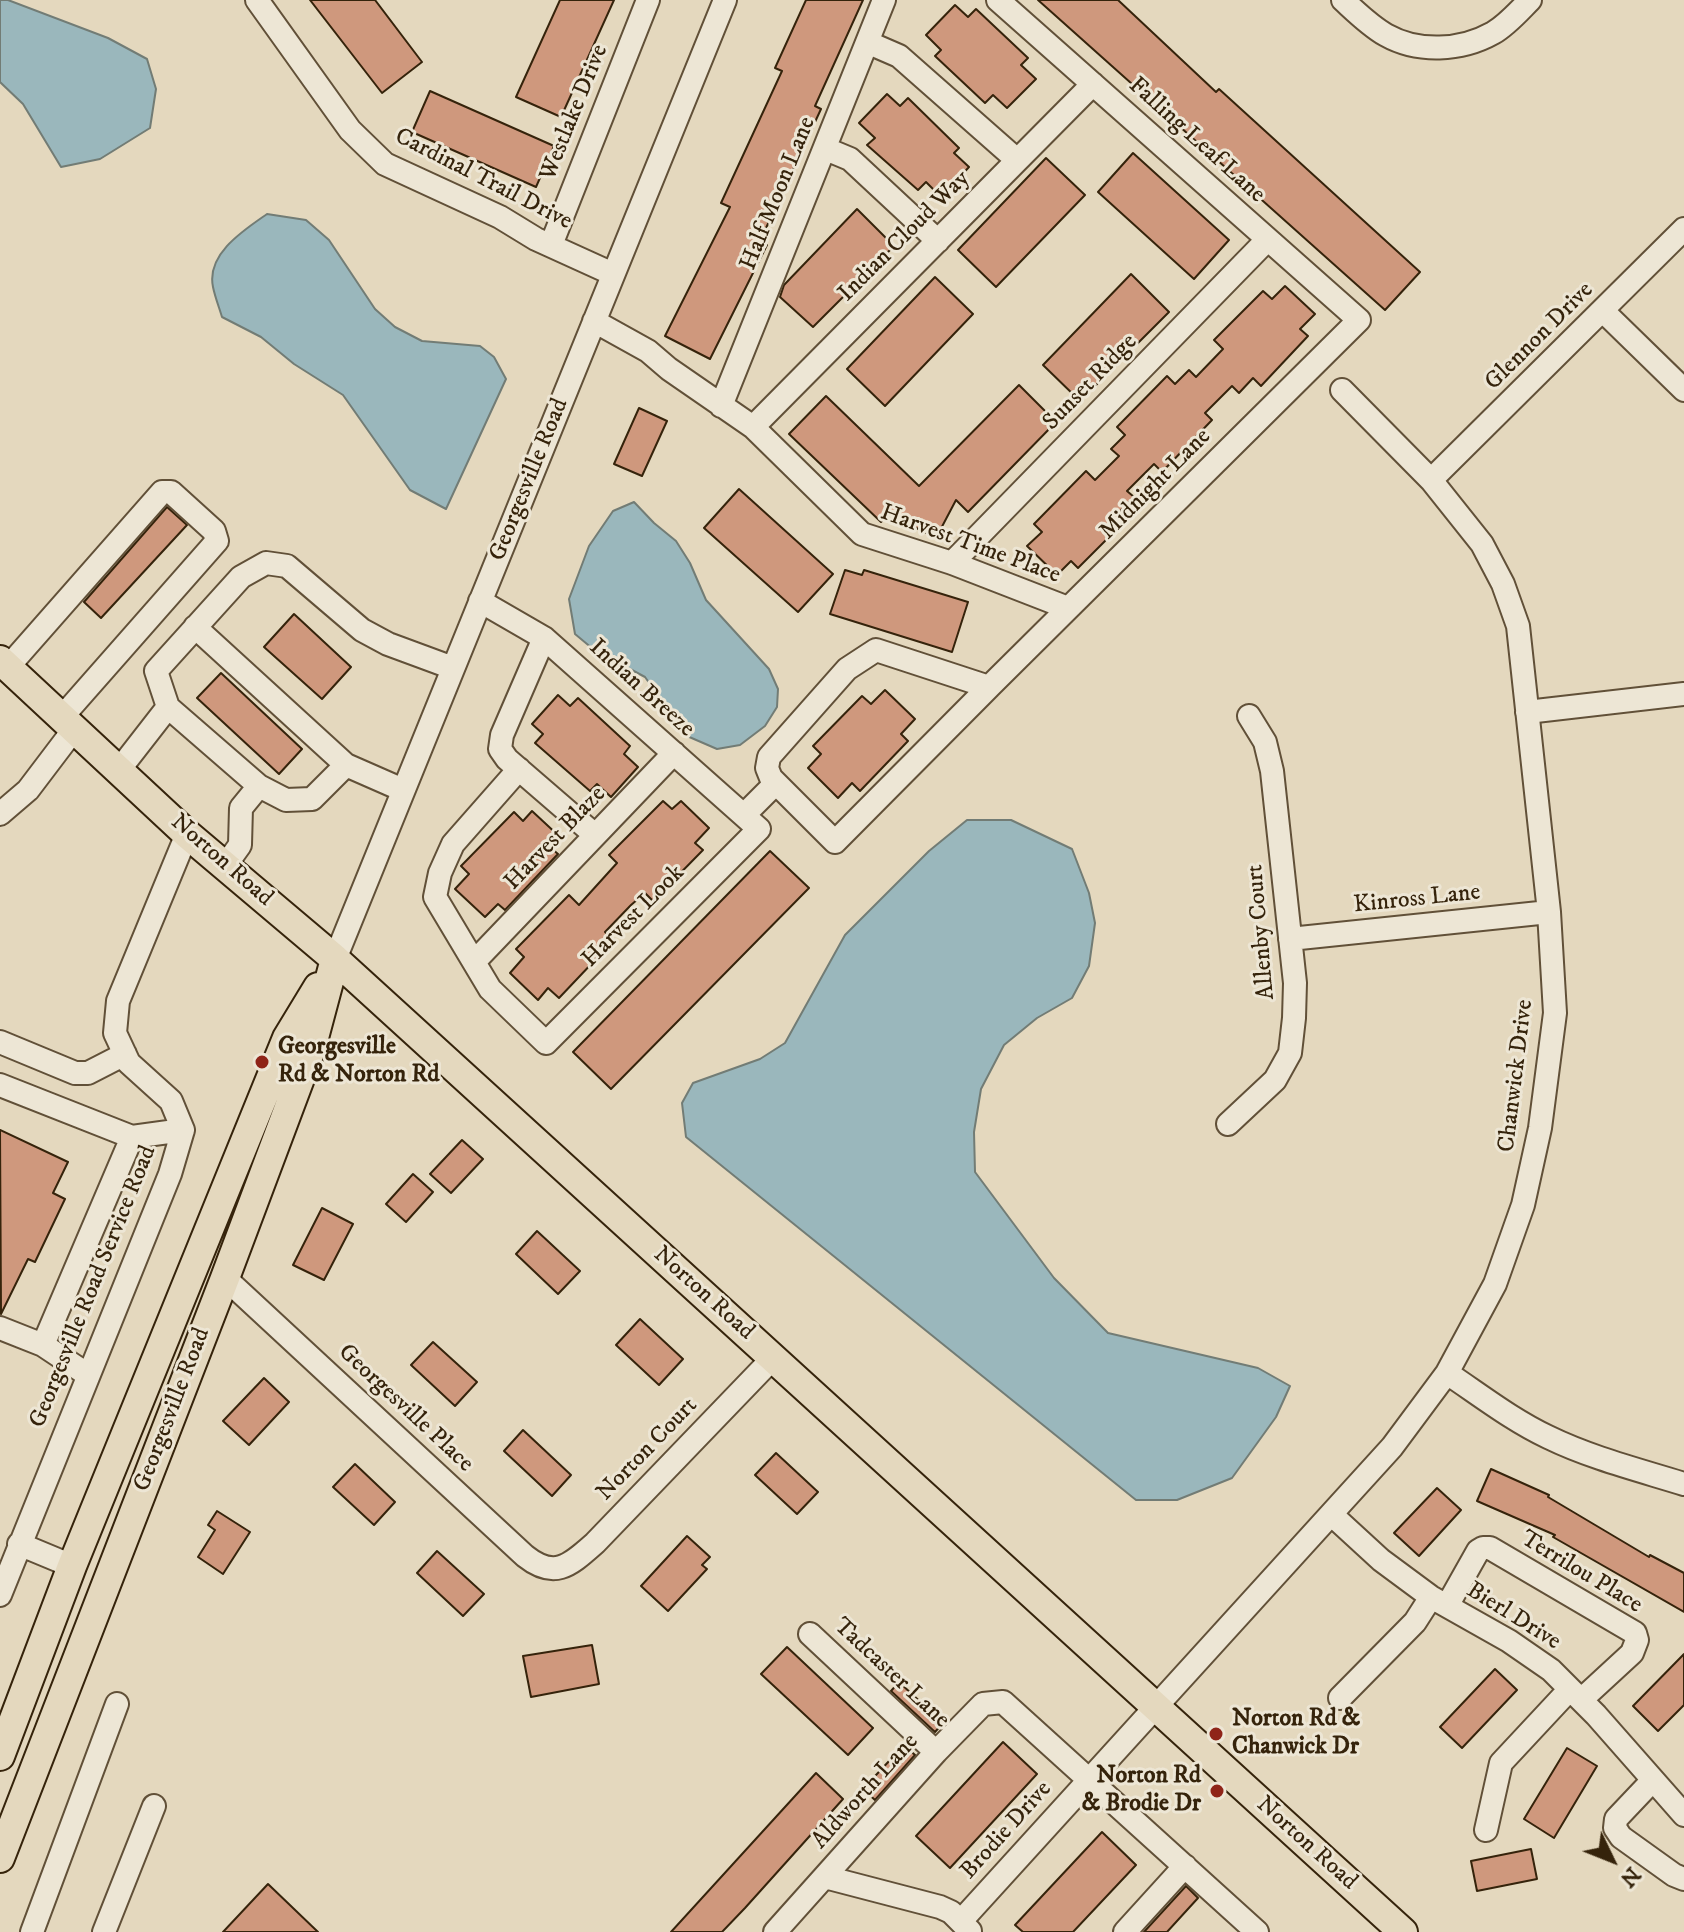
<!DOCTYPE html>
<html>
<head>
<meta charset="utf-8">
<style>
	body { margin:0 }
	#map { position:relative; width:1684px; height:1932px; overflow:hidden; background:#e4d8be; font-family:"IM FELL DW Pica",serif }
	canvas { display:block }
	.north { position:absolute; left:1572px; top:1820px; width:80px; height:80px; -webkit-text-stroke:6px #ede6d5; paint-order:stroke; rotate:133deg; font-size:22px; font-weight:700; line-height:32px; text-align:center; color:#35230b }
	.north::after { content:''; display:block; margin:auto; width:28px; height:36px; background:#35230b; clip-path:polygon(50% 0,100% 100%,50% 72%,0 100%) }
</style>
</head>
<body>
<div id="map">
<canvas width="1684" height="1932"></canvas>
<div class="north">N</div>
</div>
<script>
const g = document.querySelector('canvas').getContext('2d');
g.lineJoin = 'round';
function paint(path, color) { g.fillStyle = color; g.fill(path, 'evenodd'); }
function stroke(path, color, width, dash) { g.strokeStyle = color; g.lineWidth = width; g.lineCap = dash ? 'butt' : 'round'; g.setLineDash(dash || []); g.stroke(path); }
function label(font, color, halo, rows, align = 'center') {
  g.font = font + ' "IM FELL DW Pica",serif'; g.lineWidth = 6; g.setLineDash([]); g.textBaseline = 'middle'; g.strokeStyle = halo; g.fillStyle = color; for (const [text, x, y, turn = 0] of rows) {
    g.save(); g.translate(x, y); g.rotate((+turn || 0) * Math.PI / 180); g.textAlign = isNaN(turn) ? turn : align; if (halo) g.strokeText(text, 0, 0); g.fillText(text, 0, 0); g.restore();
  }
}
const water = new Path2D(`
	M0,0h8l100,38 39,21 9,30 -6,39 -50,31 -39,8 -38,-63 -23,-22z
	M267,214l39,6 23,20 46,69 20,18 27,14 58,5 14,11 12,22 -60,130 -36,-19 -67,-95 -49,-31 -33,-27 -39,-20c-3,-10 -7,-20 -9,-30 -7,-33 31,-57 54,-73z
	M634,502l20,21 22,18 14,22 16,37 63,69 9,20 -1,18 -12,19 -25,19 -23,4 -30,-13 -42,-59 -52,-28 -18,-15 -6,-35 20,-53 24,-35z
	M967,820h44l61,29 17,44 6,30 -6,43 -17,32 -35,20 -33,27 -23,44 -7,43 1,40 79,106 54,55 150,35 32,18 -14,31 -44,61 -55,22h-41l-450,-363 -4,-34 11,-20 67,-24 25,-16 60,-108 84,-84z`);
const building = new Path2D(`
	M310,0h65l47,62 -40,31z
	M560,0h54l-53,117 -45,-20z
	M806,0h57l-48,106 6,3 -61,132 7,4 -57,114 -45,-23 65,-129 -9,-4 61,-132 -7,-3z
	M1038,0h80l98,92 3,-3 201,183 -35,38z
	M955,5l13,12 8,-8 52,49 -7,7 15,14 -29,29 -14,-13 -8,8 -50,-47 6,-6 -15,-15z
	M430,91l124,55 -18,41 -124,-55z
	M887,94l13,12 8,-8 51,50 -5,5 15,14 -28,30 -15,-15 -8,8 -51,-45 8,-7 -16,-15z
	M1133,153l96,87 -35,39 -96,-87z
	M1046,158l39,37 -89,92 -38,-37z
	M857,209l37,37 -81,81 -33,-30 4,-12z
	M1131,274l38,38 -89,89 -37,-36z
	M935,277l38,37 -88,92 -38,-37z
	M1285,286l30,28 -15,15 8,7 -47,50 -8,-8 -14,15 -7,-7 -27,27 7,7 -50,52 -8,-8 -27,27 7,6 -14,14 8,7 -50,50 -7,-7 -14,14 -30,-29 15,-14 -8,-8 52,-53 9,9 24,-24 -8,-7 14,-14 -8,-8 50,-51 8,8 14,-14 7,7 27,-28 -9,-9 49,-49 9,8z
	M1019,385l37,37 -88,90 -12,-12 -20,38 -47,-24 -8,8 -92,-88 37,-38 93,90z
	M639,408l28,13 -25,55 -28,-12z
	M739,489l94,85 -35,38 -94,-84z
	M167,507l20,18 -86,93 -17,-16z
	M845,570l17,5 2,-5 104,32 -16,50 -122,-38z
	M294,614l57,53 -29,32 -58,-52z
	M221,673l81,76 -23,25 -82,-76z
	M885,690l30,29 -14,15 7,7 -48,50 -8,-8 -14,15 -30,-30 13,-14 -8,-8 49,-50 9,8z
	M558,695l12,11 8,-8 52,48 -6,8 14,13 -27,30 -14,-13 -7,7 -55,-48 8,-9 -11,-10z
	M663,801l9,8 9,-8 28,27 -14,15 8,7 -50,51 -8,-8 -14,12 -26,27 9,8 -55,58 -11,-10 -10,12 -28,-27 14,-16 -8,-8 53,-54 10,10 38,-42 -8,-8z
	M532,811l29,27 -10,10 7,6 -53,56 -7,-6 -13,13 -30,-28 14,-15 -8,-8 53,-54 9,9z
	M770,851l39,37 -198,201 -38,-37z
	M0,1130l68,32 -15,31 12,6 -30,63 -7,-3 -27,55z
	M462,1140l21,19 -32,34 -21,-19z
	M413,1174l20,18 -27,30 -20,-18z
	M322,1208l31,16 -29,56 -31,-15z
	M537,1231l43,40 -22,23 -42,-40z
	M640,1319l43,40 -24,26 -43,-40z
	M433,1342l44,40 -22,24 -44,-41z
	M264,1378l25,24 -40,43 -26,-24z
	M523,1430l48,45 -19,21 -48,-45z
	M776,1453l42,39 -21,22 -42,-39z
	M355,1464l40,38 -21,23 -41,-38z
	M1491,1469l58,26 -1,2 101,60 1,-2 34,18v39l-131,-75 2,-2 -78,-34z
	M1437,1488l24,22 -42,46 -25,-23z
	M217,1511l33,21 -27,42 -25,-17 17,-27 -7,-5z
	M687,1536l23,21 -8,8 5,4 -39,42 -27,-25z
	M437,1551l47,43 -21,22 -46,-43z
	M592,1645l7,39 -68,13 -8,-41z
	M787,1647l86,81 -25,27 -87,-81z
	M1684,1654v51l-26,26 -25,-25z
	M1495,1669l22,21 -55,58 -22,-21z
	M899,1682l44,41 -8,9 -44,-41z
	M1003,1742l34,32 -87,94 -34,-32z
	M904,1745l11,10 -40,45 -12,-11z
	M1567,1748l30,18 -43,72 -30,-19z
	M816,1773l27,26 -98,109 -23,24h-51z
	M1102,1832l34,33 -63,67h-50l-8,-7z
	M1531,1849l6,30 -60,12 -6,-30z
	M268,1884l50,48h-95z
	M1186,1886l12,12 -31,34h-23z`);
const minor = new Path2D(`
	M257,0l93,130 35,34 115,53 36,22 77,35
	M1343,0c13,12 27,26 43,35 32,18 75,16 107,-2 14,-8 26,-22 37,-33
	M869,43l30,13 118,104
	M826,149l24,10 88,82
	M551,245l97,-245
	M1603,311l81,79
	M594,321l54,30 21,18 84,58 109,107 90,29 116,45
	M721,406l163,-406
	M753,427l340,-343
	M1431,480l253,-251
	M952,563l315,-323
	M480,601l64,37 215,191 -213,214 -56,-54 -55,-92 5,-24 13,-29 66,-75
	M195,627l151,138
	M544,638l-42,97 -2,14 7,10 88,76
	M876,650l113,37 -154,155 -64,-64 -4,-10 2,-11 78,-88z
	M8,667l154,-175h9l43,39 3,10 -155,176
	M989,687l370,-367 -361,-320
	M1527,712l157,-18
	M119,770l49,-63
	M259,786l-91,-79 -12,-36 85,-94 25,-14 21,3 75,64 26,14 65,24
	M0,814l28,-24 47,-62
	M744,815l32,-32
	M225,866l15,-21 1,-37 18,-22 27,14 26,-1 34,-34 57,25
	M1290,939l259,-27
	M335,959l390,-959
	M475,961l199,-208
	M0,1042l75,31h13l37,-19
	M0,1085l132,52
	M1228,1124l47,-44 15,-27 4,-35 1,-35 -23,-212 -7,-29 -16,-26
	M225,1278l300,278c30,24 45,9 70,-13l178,-185
	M0,1328l43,17
	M1447,1373c33,22 65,47 101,64 43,21 91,33 136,47
	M88,1375l-45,-30 89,-208 51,-7
	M1332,1515l49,45 50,37 78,44 42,29 45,45 88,100
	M19,1544l53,22
	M0,1595l170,-421 13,-44 -12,-29 -42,-38 -14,-30 3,-32 69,-167
	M1447,1606l31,-55 5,-3h7l145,85 2,7 -5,13 -51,47
	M810,1634l126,118
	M1340,1698l75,-76 16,-25
	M1652,1781l-36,38 -1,9 6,9 53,38 10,4
	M1486,1830l15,-67 69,-74
	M825,1877l115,30 11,5 19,19
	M961,1921l431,-474 55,-74 48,-89 28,-79 17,-77 15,-115 -6,-101 -31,-286 -15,-42 -21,-40 -51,-64 -89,-90
	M32,1932l85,-228
	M104,1932l50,-126
	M775,1932l161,-180 47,-48 20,-2 254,230
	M1125,1932l60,-66`);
const major = new Path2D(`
	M0,660l187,174 148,125 1068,973
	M0,1756l72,-190 215,-528 31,-51
	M0,1858l225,-580 86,-229 24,-90`);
const markers = [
	[262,1062,8,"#8f2418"],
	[1216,1734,8,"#8f2418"],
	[1217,1791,8,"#8f2418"]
];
const streetNames = [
	["Westlake Drive",575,113,-68],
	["Falling Leaf Lane",1196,141,42],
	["Cardinal Trail Drive",483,180,27],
	["Half Moon Lane",779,194,-68],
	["Indian Cloud Way",905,237,-45],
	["Glennon Drive",1540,337,-45],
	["Sunset Ridge",1091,383,-46],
	["Georgesville Road",530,480,-68],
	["Midnight Lane",1156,485,-45],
	["Harvest Time Place",970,545,20],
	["Indian Breeze",641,689,42],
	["Harvest Blaze",556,839,-46],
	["Norton Road",221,861,41],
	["Kinross Lane",1417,900,-6],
	["Harvest Look",634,917,-45],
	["Allenby Court",1262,932,-95],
	["Chanwick Drive",1517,1076,-83],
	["Georgesville Road Service Road",94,1287,-68],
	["Norton Road",703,1294,42],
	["Georgesville Place",405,1409,43],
	["Georgesville Road",173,1410,-69],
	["Norton Court",648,1450,-46],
	["Terrilou Place",1581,1573,31],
	["Bierl Drive",1513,1617,32],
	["Tadcaster Lane",891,1674,43],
	["Aldworth Lane",866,1792,-48],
	["Brodie Drive",1007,1831,-48],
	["Norton Road",1306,1844,42]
];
const poiNames = [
	["Georgesville",278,1048],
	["Rd & Norton Rd",278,1076],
	["Norton Rd &",1232,1720],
	["Chanwick Dr",1232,1748],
	["Norton Rd",1201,1777,"right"],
	["& Brodie Dr",1201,1805,"right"]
];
paint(water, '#9ab7bc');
stroke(water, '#727c75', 2);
paint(building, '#cf987d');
stroke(building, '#35230b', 2);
stroke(minor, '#615038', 26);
stroke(major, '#35230b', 32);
stroke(minor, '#ede6d5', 22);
stroke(major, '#e4d8be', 28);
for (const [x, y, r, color] of markers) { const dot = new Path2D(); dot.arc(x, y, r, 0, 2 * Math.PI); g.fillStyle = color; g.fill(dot); stroke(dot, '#ede6d5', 3); }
label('24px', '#35230b', '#ede6d5', streetNames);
label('bold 24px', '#35230b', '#ede6d5', poiNames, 'left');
</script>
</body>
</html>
